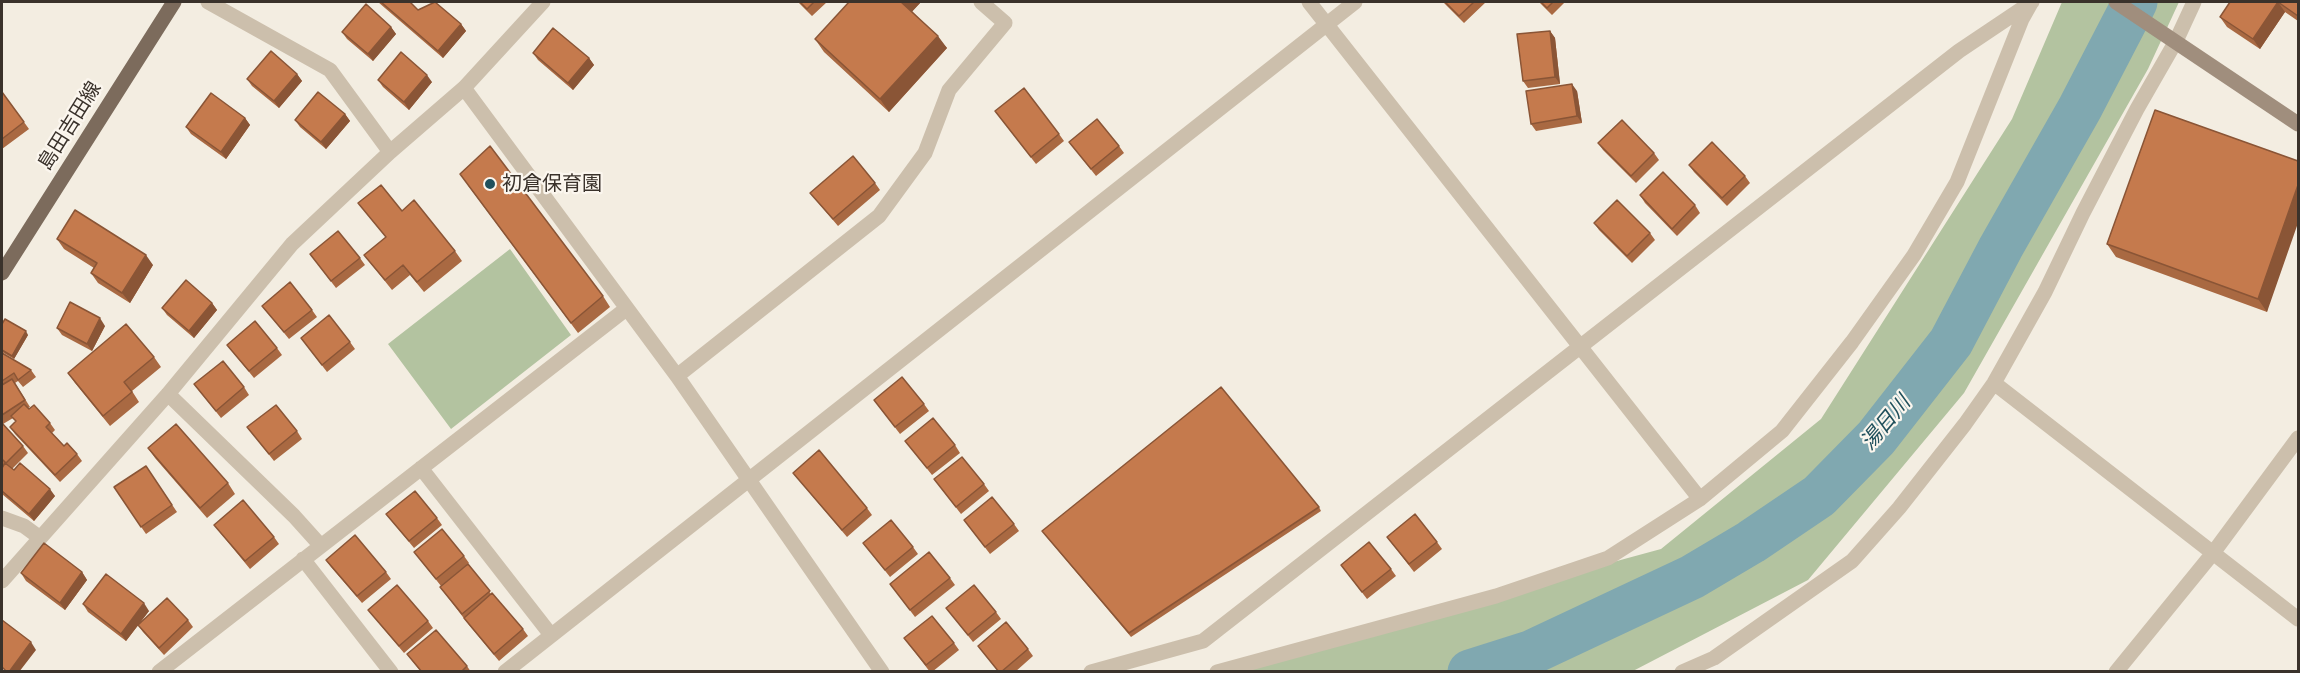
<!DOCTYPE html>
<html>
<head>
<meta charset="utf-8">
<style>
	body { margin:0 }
	#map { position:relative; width:2300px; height:673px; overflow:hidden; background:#f3ede1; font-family:"Work Sans",sans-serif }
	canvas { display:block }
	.frame { position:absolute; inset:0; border:3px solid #3a322b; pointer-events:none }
</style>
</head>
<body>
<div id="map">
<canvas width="2300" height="673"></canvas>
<div class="frame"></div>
</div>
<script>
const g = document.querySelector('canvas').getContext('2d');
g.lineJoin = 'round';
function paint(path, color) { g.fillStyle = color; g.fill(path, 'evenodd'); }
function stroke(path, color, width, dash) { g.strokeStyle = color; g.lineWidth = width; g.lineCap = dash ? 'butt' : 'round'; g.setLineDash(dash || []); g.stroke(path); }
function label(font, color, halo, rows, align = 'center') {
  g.font = font + ' "Work Sans","Noto Sans JP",sans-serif'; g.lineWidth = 4.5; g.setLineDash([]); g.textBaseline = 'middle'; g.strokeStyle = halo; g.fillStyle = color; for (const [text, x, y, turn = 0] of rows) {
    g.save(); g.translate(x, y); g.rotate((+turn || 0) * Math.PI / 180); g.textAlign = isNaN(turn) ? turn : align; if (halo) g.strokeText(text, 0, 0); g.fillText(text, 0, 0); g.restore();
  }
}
const green = new Path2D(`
	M2062,2h117l-31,67 -184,324 -156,187 -175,91 -424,1 452,-123 160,-130 191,-300z
	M510,249l61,86 -120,94 -63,-85z`);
const river = new Path2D(`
	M1470,672l60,-19 162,-76 59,-35 68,-46 57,-58 75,-96 50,-95 79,-139 55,-106`);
const street = new Path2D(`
	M208,2l122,68 60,82
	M1309,2l391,497
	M464,88l213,288 205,296
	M677,376l202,-160 46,-63 24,-63 56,-67 -24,-21
	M1994,383l304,236
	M168,394l126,122 27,30
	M421,468l130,167
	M2,518l22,8 15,11
	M303,559l88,113
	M2,581l166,-187 124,-150 98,-92 74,-64 79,-86
	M159,672l467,-363
	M505,672l850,-670
	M1091,672l112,-31 756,-590 73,-49
	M1217,672l279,-76 112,-38 92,-59 82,-68 70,-89 62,-87 43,-73 65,-163 9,-16
	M1682,672l32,-14 138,-97 47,-53 66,-84 29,-41 51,-91 38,-79 54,-104 39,-68 18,-39
	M2116,672l97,-119 85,-115`);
const secondary = new Path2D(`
	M2116,2l182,122`);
const primary = new Path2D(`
	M2,273l172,-271`);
const wall = new Path2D(`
	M378,2h32l8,8 43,14 5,7 -23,27z
	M798,2h29l-15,14z
	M921,2l-9,9 35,37 -58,64 -65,-60 -9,-13z
	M1443,2h43l-22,21z
	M1539,2h26l-13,13z
	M2230,2h68v19l-13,-9 -25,37 -33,-22 -7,-10z
	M391,27l5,7 -23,27 -26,-22 -5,-7z
	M1550,31l5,7 5,46 -32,4 -5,-7z
	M533,53l56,5 5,7 -21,25 -35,-30z
	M297,74l5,7 -23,27 -27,-22 -5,-7z
	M378,80l54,2 -23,28 -26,-23z
	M1577,91l5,32 -46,8 -5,-7z
	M2,92l27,37 -27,20z
	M995,111l64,23 5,7 -28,23z
	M345,114l5,7 -24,28 -26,-22 -5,-7z
	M245,118l5,7 -24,34 -35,-25 -5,-7z
	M1069,142l50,4 5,7 -28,23z
	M1598,143l56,10 5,7 -23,23 -33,-33z
	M2298,161l-31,151 -151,-55 -9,-13z
	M1689,165l56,11 5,7 -23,23 -33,-34z
	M875,183l5,7 -42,36 -28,-33z
	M467,184l136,112 7,11 -32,26z
	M1640,195l55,10 5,8 -23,23 -32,-33z
	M358,203l44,8 53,40 7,10 -38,31 -14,-17 -18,15 -28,-35 22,-18z
	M1594,223l56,10 5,7 -23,23 -33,-33z
	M57,239l96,26 -23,38 -32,-20 -7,-10 3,-5 -30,-19z
	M310,254l50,4 5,7 -29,23z
	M212,303l5,7 -23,28 -27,-23 -5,-7z
	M262,306l50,4 5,7 -28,22z
	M2,324l26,11 -14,24 -12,-7z
	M105,326l-13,25 -30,-16 -5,-7z
	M301,338l49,4 5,7 -28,23z
	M227,345l50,3 5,7 -28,23z
	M2,353l29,17 5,7 -13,10 -5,-6 -3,2 15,24 -2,1 22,15 5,7 -3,3 12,13 13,8 5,7 -22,21 -45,-48 -5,-7 6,-5 -3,-4 -10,6 20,22 5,7 -16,16 43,27 -21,25 -32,-27z
	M154,357l7,10 -29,24 7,11 -29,24 -35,-43 -7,-10z
	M194,384l50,3 5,8 -28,23z
	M874,400l50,4 5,7 -29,23z
	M247,427l50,4 5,8 -28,22z
	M905,441l50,4 5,8 -28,22z
	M148,448l80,35 7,11 -28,24 -52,-60z
	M146,466l31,46 -31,22 -32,-47z
	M793,473l74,35 5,7 -25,22z
	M934,479l50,5 5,7 -28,23z
	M1319,507l2,4 -190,126 -86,-102z
	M386,514l51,4 5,7 -28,23z
	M964,520l50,4 5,7 -29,23z
	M214,525l60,12 5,7 -29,25z
	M1387,537l50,5 5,7 -28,23z
	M863,543l50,4 5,7 -28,23z
	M414,552l50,4 5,7 -28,23z
	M326,560l60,12 5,7 -29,24 -31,-36z
	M468,564l23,30 32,35 5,7 -29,25 -30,-36 -29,-38z
	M1341,565l50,4 5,7 -29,23z
	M82,572l5,8 -22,30 -39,-29 -5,-8z
	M950,578l5,7 -40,32 -25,-33z
	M83,604l66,7 -23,30 -38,-29z
	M946,608l50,4 5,7 -28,23z
	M368,610l60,11 5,7 -29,25z
	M188,620l5,7 -29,28 -21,-23 -5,-7z
	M904,638l50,5 5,7 -27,22h-2z
	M978,646l50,3 5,7 -18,16h-16z
	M407,654l60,12 4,6h-50z`);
const shadedWall = new Path2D(`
	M901,2h20l-11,12z
	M2278,2l7,10 -25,37 -7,-10z
	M461,24l5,7 -23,27 -5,-7z
	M391,27l5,7 -23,27 -5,-7z
	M1550,31l5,7 5,46 -5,-7z
	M938,36l9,12 -58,64 -9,-13z
	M589,58l5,7 -21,25 -5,-7z
	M297,74l5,7 -23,27 -5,-7z
	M427,75l5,7 -23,28 -5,-8z
	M1572,84l5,7 5,32 -5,-7z
	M345,114l5,7 -24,28 -5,-7z
	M245,118l5,7 -24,34 -5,-7z
	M2298,185v38l-31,89 -9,-13z
	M146,255l7,10 -23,38 -8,-10z
	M212,303l5,7 -23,28 -5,-7z
	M100,318l5,8 -13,25 -5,-7z
	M26,331l2,4 -14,24 -2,-3z
	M50,489l5,7 -21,25 -5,-7z
	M82,572l5,8 -22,30 -5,-7z
	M144,603l5,8 -23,30 -5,-7z
	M31,642l5,8 -17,22h-10z`);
const building = new Path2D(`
	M381,2h29l8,8 17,-8 26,22 -23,27z
	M800,2h14l-7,7z
	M849,2h52l37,34 -58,63 -65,-60z
	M1445,2h29l-15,14z
	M1541,2h12l-6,6z
	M2230,2h68v14l-20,-14 -25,37 -33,-22z
	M366,4l25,23 -23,27 -26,-22z
	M553,28l36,30 -21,25 -35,-30z
	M1550,31l5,46 -32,4 -6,-47z
	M271,51l26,23 -23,27 -27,-22z
	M401,52l26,23 -23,27 -26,-22z
	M1572,84l5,32 -46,8 -5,-33z
	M1024,88l35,46 -28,23 -36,-46z
	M2,92l22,30 -22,17z
	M318,92l27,22 -24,28 -26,-22z
	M211,93l34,25 -24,34 -35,-25z
	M2155,110l143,51v24l-40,114 -151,-55z
	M1097,119l22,27 -28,23 -22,-27z
	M1622,120l32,33 -23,23 -33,-33z
	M1712,142l33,34 -23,22 -33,-33z
	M490,146l113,150 -32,27 -111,-149z
	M853,156l22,27 -42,36 -23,-26z
	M1663,172l32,33 -23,24 -32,-34z
	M381,185l21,26 12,-11 41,51 -38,31 -14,-17 -18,15 -21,-25 22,-18 -28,-34z
	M1617,200l33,33 -23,23 -33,-33z
	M75,210l71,45 -24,38 -31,-20 6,-10 -40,-24z
	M338,231l22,27 -29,23 -21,-27z
	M186,280l26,23 -23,28 -27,-23z
	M290,282l22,28 -28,22 -22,-26z
	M70,302l30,16 -13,26 -30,-16z
	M329,315l21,27 -28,23 -21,-27z
	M5,319l21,12 -14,25 -10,-6v-26z
	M255,321l22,27 -28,23 -22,-26z
	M126,324l28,33 -30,25 8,10 -29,24 -35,-43z
	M2,353l29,17 -13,10 -4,-7 -12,8z
	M223,361l21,26 -28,24 -22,-27z
	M902,377l22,27 -29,23 -21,-27z
	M12,379l13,21 -23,15v-30z
	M1221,387l98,120 -190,126 -87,-102z
	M24,404l5,5 5,-4 16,18 -4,4 18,19 3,-3 10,11 -22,21 -45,-48 6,-6 -5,-5z
	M276,405l21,26 -28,23 -22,-27z
	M933,418l22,27 -28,23 -22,-27z
	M2,423l21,23 -17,17 -3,-3 -1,1z
	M176,424l52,59 -28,25 -52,-60z
	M819,450l48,58 -25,22 -49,-57z
	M962,457l22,27 -28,23 -22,-28z
	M5,463l9,7 6,-7 30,26 -21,25 -27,-23v-23z
	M146,466l26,39 -31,22 -27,-40z
	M415,491l22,27 -28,23 -23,-27z
	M992,497l22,27 -29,23 -21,-27z
	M243,500l31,37 -29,24 -31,-36z
	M1415,514l22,28 -28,22 -22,-27z
	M891,520l22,27 -28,23 -22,-27z
	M442,529l22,27 -28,23 -22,-27z
	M355,535l31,37 -29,24 -31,-36z
	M1369,542l22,27 -29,23 -21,-27z
	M44,543l38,29 -22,31 -39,-30z
	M929,552l21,26 -40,32 -20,-26z
	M468,564l22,27 -28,23 -22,-27z
	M106,574l38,29 -23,31 -38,-30z
	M397,585l31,36 -29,25 -31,-36z
	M974,585l22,27 -28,23 -22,-27z
	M492,593l31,36 -29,25 -30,-36z
	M167,598l21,22 -29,28 -21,-23z
	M932,616l22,27 -28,22 -22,-27z
	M2,620l29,22 -22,30h-2l-5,-5z
	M1006,622l22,27 -27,23h-2l-21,-26z
	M436,630l31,36 -6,6h-39l-15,-18z`);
const markers = [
	[490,184,6,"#20505c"]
];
const streetNames = [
	["島田吉田線",70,126,-58]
];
const poiNames = [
	["初倉保育園",502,184]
];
const waterNames = [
	["湯日川",1886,423,-50]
];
paint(green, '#b3c3a0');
stroke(river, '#80a8b0', 45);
stroke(street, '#ccbfac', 15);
stroke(secondary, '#a08e7d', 15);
stroke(primary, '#7c6b5c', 15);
paint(wall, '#a96942');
paint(shadedWall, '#8a5536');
paint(building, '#c57a4d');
stroke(building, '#8a5536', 1.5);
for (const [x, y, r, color] of markers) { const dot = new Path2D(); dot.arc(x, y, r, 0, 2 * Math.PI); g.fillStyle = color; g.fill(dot); stroke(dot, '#fbf6ee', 2); }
label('20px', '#3a322b', '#fbf6ee', streetNames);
label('20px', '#3a322b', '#fbf6ee', poiNames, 'left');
label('italic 21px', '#20505c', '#fbf6ee', waterNames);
</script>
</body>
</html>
